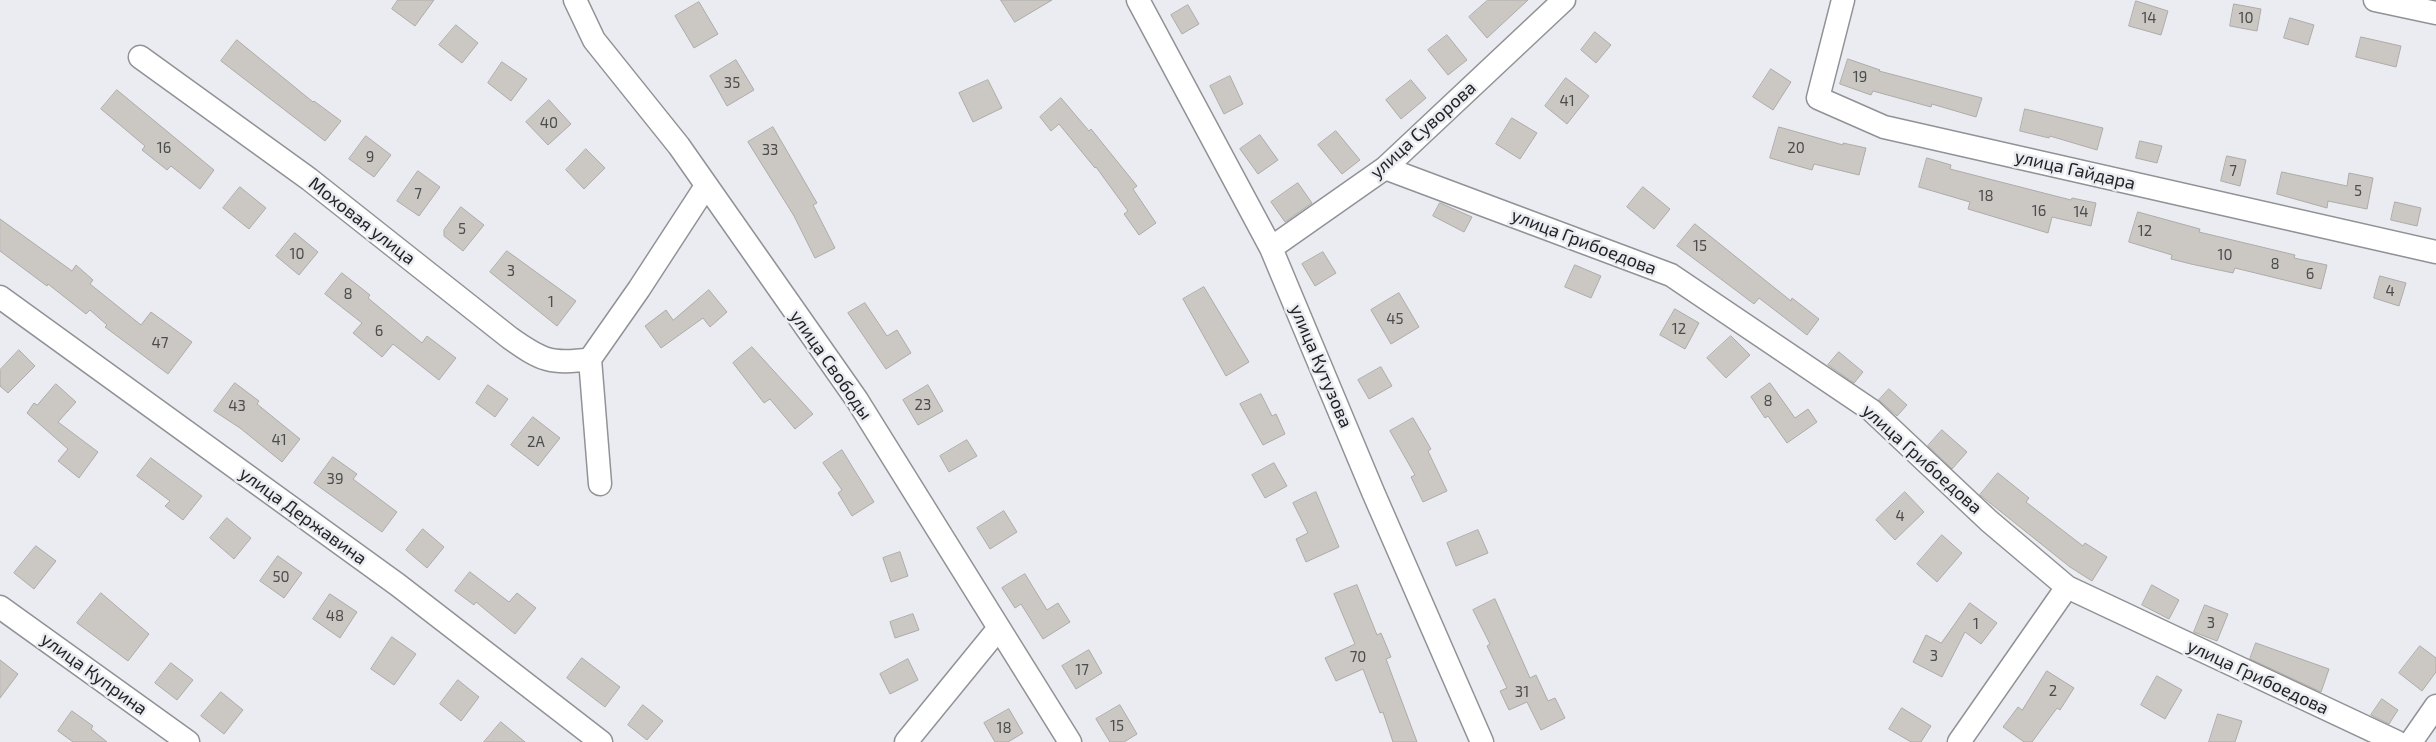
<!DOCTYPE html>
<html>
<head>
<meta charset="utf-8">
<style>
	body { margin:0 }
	canvas { display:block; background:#eaecf1 }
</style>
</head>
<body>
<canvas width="2436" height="742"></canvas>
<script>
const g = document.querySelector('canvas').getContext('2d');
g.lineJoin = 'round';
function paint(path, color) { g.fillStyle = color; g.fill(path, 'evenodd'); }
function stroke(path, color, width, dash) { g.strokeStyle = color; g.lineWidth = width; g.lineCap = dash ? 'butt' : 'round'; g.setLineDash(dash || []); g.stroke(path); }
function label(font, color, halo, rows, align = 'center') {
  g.font = font + ' "Exo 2",sans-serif'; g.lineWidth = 5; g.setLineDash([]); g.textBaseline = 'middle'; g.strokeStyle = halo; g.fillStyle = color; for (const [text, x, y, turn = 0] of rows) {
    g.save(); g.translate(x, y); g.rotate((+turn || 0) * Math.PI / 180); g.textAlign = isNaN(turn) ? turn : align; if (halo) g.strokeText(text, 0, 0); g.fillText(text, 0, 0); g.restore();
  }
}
const building = new Path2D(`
	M398,0h36l-19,26 -23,-17z
	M1001,0h51l-37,22z
	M1488,0h40l-41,38 -18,-21z
	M2136,1l32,10 -7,24 -32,-9z
	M699,2l19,32 -24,14 -19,-32z
	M2234,4l27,5 -4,22 -27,-5z
	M1188,5l11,19 -17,10 -11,-19z
	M2290,18l24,7 -6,20 -24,-7z
	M456,25l22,18 -16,20 -23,-18z
	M1595,32l16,13 -15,18 -15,-13z
	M1447,35l20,25 -19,15 -20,-25z
	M2361,37l40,9 -5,21 -40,-10z
	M237,40l76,62 1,-1 27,20 -16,20 -104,-80z
	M1848,59l32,11 -1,1 103,27 -6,19 -44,-13 -1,3 -58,-16 -2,4 -31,-11z
	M736,60l18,30 -27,16 -17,-30z
	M502,62l25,17 -16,22 -23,-18z
	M1771,69l20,13 -18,28 -20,-13z
	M1230,76l13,28 -19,10 -14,-28z
	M1566,78l23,18 -22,28 -22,-18z
	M988,80l14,28 -29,14 -14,-29z
	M1411,80l15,18 -25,21 -15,-19z
	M117,90l97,80 -14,19 -29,-23 -4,4 -25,-20 3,-4 -44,-37z
	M1061,98l28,33 2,-2 46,57 -4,3 23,34 -17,12 -15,-21 4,-3 -32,-44 -1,1 -36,-44 -8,7 -11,-14z
	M549,100l22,24 -23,21 -22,-23z
	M2025,109l78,19 -6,22 -47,-14 -1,2 -29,-7z
	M1512,118l25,15 -17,26 -24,-15z
	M773,127l44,76 -4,2 22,43 -20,10 -21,-42 -46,-74z
	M1779,127l64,18v-2l23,5 -7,27 -45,-11 -2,6 -42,-12z
	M1336,131l24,29 -18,14 -24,-29z
	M1260,135l18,25 -20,14 -18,-25z
	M366,136l25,19 -17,22 -25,-18z
	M2140,141l22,5 -5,17 -21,-5z
	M586,149l19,19 -21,21 -18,-19z
	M2227,156l19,4 -6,26 -19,-5z
	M1927,158l24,7 -1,4 121,31 1,-2 24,5 -5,23 -39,-9 -4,16 -80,-24 2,-7 -51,-15z
	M418,171l22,16 -21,29 -22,-15z
	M2282,172l65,14 2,-13 24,5 -6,31 -39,-8 -1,7 -50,-14z
	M1298,183l14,20 -27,19 -14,-20z
	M240,187l26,21 -17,21 -26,-21z
	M1643,187l27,22 -16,20 -27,-22z
	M2395,202l26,6 -4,18 -26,-6z
	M1440,203l32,14 -8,15 -31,-16z
	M461,207l23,18 -21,26 -19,-15v-6z
	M2138,212l62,17 -1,3 96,23 -1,3 33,7 -6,24 -86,-21 -2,5 -42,-9 -20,-5 1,-4 -43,-13z
	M0,219l72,52 4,-6 17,15 -3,4 51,41 10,-13 41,30 -24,32 -63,-47 2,-2 -17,-15 -4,4 -38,-30 -1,2 -47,-35z
	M1695,224l96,77 1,-3 27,21 -12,16 -48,-37 -5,6 -77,-58z
	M295,233l23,19 -19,23 -23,-19z
	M507,251l69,50 -19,25 -67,-54z
	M1323,252l13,21 -21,13 -13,-22z
	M1575,265l26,11 -10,22 -26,-11z
	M342,273l28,22 -2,3 54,45 5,-7 29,22 -17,22 -46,-36 -11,13 -29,-24 9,-10 -37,-29z
	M2380,276l26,7 -7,23 -25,-8z
	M1204,287l45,75 -23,14 -43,-77z
	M709,290l18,22 -17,15 -7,-9 -42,30 -16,-22 21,-16 7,10z
	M1399,293l20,34 -28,17 -20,-34z
	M865,303l22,33 10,-6 14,23 -25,16 -38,-56z
	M1675,309l24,14 -14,26 -25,-14z
	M1731,336l19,19 -24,23 -19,-20z
	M752,347l61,67 -18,15 -25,-30 -6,4 -31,-40z
	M19,350l16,16 -27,27 -8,-7v-16z
	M1839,352l24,20 -9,11 -26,-18z
	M1381,367l11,19 -23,13 -11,-19z
	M235,383l24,18 -2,3 43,35 -18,23 -42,-34 -26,-17z
	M1770,383l25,35 13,-9 9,13 -30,21 -19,-27 -3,2 -14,-21z
	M56,384l20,18 -18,20 40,30 -19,26 -21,-17 10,-12 -41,-36 7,-10 3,2z
	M488,385l20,14 -13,18 -19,-14z
	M928,385l15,26 -25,14 -15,-25z
	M1889,389l18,16 -10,11 -18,-16z
	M1261,394l11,22 4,-2 9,20 -22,11 -23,-41z
	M533,417l27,21 -22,28 -27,-21z
	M1413,418l18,31 -3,2 19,40 -24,11 -12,-25 4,-2 -25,-44z
	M1942,430l25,22 -15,17 -24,-23z
	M967,440l10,16 -28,16 -9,-16z
	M842,450l32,52 -22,14 -14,-23 4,-3 -19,-27z
	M333,457l24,17 -4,5 44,33 -15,20 -68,-49z
	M151,458l51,38 -19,24 -18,-14 5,-5 -33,-25z
	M1274,463l13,23 -22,12 -13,-23z
	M1998,473l31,25 -3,4 57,44 2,-3 22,14 -15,24 -22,-14 -90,-72z
	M1316,492l23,55 -33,15 -10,-23 12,-6 -15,-30z
	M1905,492l19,20 -29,28 -19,-20z
	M1004,511l13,21 -27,17 -13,-21z
	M227,518l24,20 -17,21 -24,-21z
	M423,529l21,18 -17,21 -21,-18z
	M1478,530l10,23 -32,13 -9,-23z
	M1942,535l20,18 -25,29 -20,-18z
	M36,546l20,15 -22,28 -20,-16z
	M900,552l8,24 -17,6 -8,-24z
	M278,556l24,17 -18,25 -24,-17z
	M470,572l39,30 8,-9 19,15 -21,26 -39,-32 -2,3 -19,-14z
	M1025,574l22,36 11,-7 12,19 -27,17 -22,-35 -6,4 -13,-20z
	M1357,585l20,50 4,-2 10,24 -5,2 31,83h-24l-10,-30 -3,1 -17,-44 -27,12 -11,-23 30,-14 -21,-50z
	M2152,585l27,15 -10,19 -27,-14z
	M101,593l48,41 -21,27 -51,-38z
	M330,594l27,18 -17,26 -27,-19z
	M1495,599l35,79 6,-3 12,26 7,-3 10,20 -24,12 -14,-28 -18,8 -9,-19 7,-3 -20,-42 3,-2 -17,-34z
	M1970,603l27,20 -16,21 -16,-12 -23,45 -29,-15 13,-27 15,8z
	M2205,605l23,9 -11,27 -23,-9z
	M913,614l6,16 -24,8 -5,-16z
	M392,637l24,17 -22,31 -23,-16z
	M2256,643l73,26 -8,23 -71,-33z
	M2420,646l16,12v14l-14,19 -23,-18z
	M1089,650l13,23 -26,16 -14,-23z
	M582,658l38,29 -15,20 -38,-29z
	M908,659l10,21 -28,14 -10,-20z
	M0,660l18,14 -18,24z
	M171,663l22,17 -16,20 -22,-17z
	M2047,671l27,17 -14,22 -3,-2 -25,34h-8l-21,-15 15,-20 4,3z
	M2157,676l25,14 -17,29 -24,-14z
	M458,680l21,17 -18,24 -21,-17z
	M221,692l22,18 -19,24 -23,-18z
	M2382,699l16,11 -9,14 -18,-9z
	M643,705l20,16 -16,19 -19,-15z
	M1120,705l17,29 -13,8h-14l-14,-23z
	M1902,708l29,18 -10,16h-10l-22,-13z
	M1009,709l14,24 -15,9h-13l-11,-19z
	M72,711l21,15 -2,3 16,13h-34l-15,-11z
	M2218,714l24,7 -7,21h-26z
	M501,722l24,20h-41z`);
const street = new Path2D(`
	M575,0l19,40 85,106 178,254 213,342
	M1138,0l133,248 102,244 109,250
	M1843,0l-25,98 66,29 552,125
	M2375,0l61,13
	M140,57l169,122 201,159c31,22 41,27 80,21
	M1385,168l286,107 200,135 118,111 78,66 330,155
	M1271,248l114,-80 179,-168
	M0,297l398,288 203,157
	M600,484l-10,-125 49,-70 67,-103
	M0,607l188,135
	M906,742l93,-114
	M1959,742l108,-155
	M2411,742l25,-36`);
const numberNames = [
	["14",2149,18],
	["10",2246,18],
	["19",1860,77],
	["35",732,83],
	["41",1567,101],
	["40",549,123],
	["16",164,148],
	["20",1796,148],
	["33",770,150],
	["9",370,157],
	["7",2233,171],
	["5",2358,191],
	["7",418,194],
	["18",1986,196],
	["16",2039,211],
	["14",2081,212],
	["5",462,229],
	["12",2145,231],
	["15",1700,246],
	["10",297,254],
	["10",2225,255],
	["8",2275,264],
	["3",511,271],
	["6",2310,274],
	["4",2390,291],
	["8",348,294],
	["1",551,302],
	["45",1395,319],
	["12",1679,329],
	["6",379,331],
	["47",160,343],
	["8",1768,401],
	["23",923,405],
	["43",237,406],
	["41",279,440],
	["2А",536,442],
	["39",335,479],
	["4",1900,516],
	["50",281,577],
	["48",335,616],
	["3",2211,623],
	["1",1976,624],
	["3",1934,656],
	["70",1358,657],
	["17",1082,670],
	["2",2053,691],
	["31",1522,692],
	["15",1117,726],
	["18",1004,728]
];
const streetNames = [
	["улица Суворова",1423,130,-42],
	["улица Гайдара",2075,170,13],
	["Моховая улица",362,221,38],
	["улица Грибоедова",1584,242,21],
	["улица Свободы",831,365,55],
	["улица Кутузова",1321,366,67],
	["улица Грибоедова",1922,459,42],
	["улица Державина",303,516,36],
	["улица Куприна",94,674,36],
	["улица Грибоедова",2258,677,25]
];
paint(building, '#cbc8c4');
stroke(building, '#aeaba8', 1);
stroke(street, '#909296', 25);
stroke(street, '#fff', 22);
label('15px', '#4c4c4c', null, numberNames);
label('18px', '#222324', '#eaecf1', streetNames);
</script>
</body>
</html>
